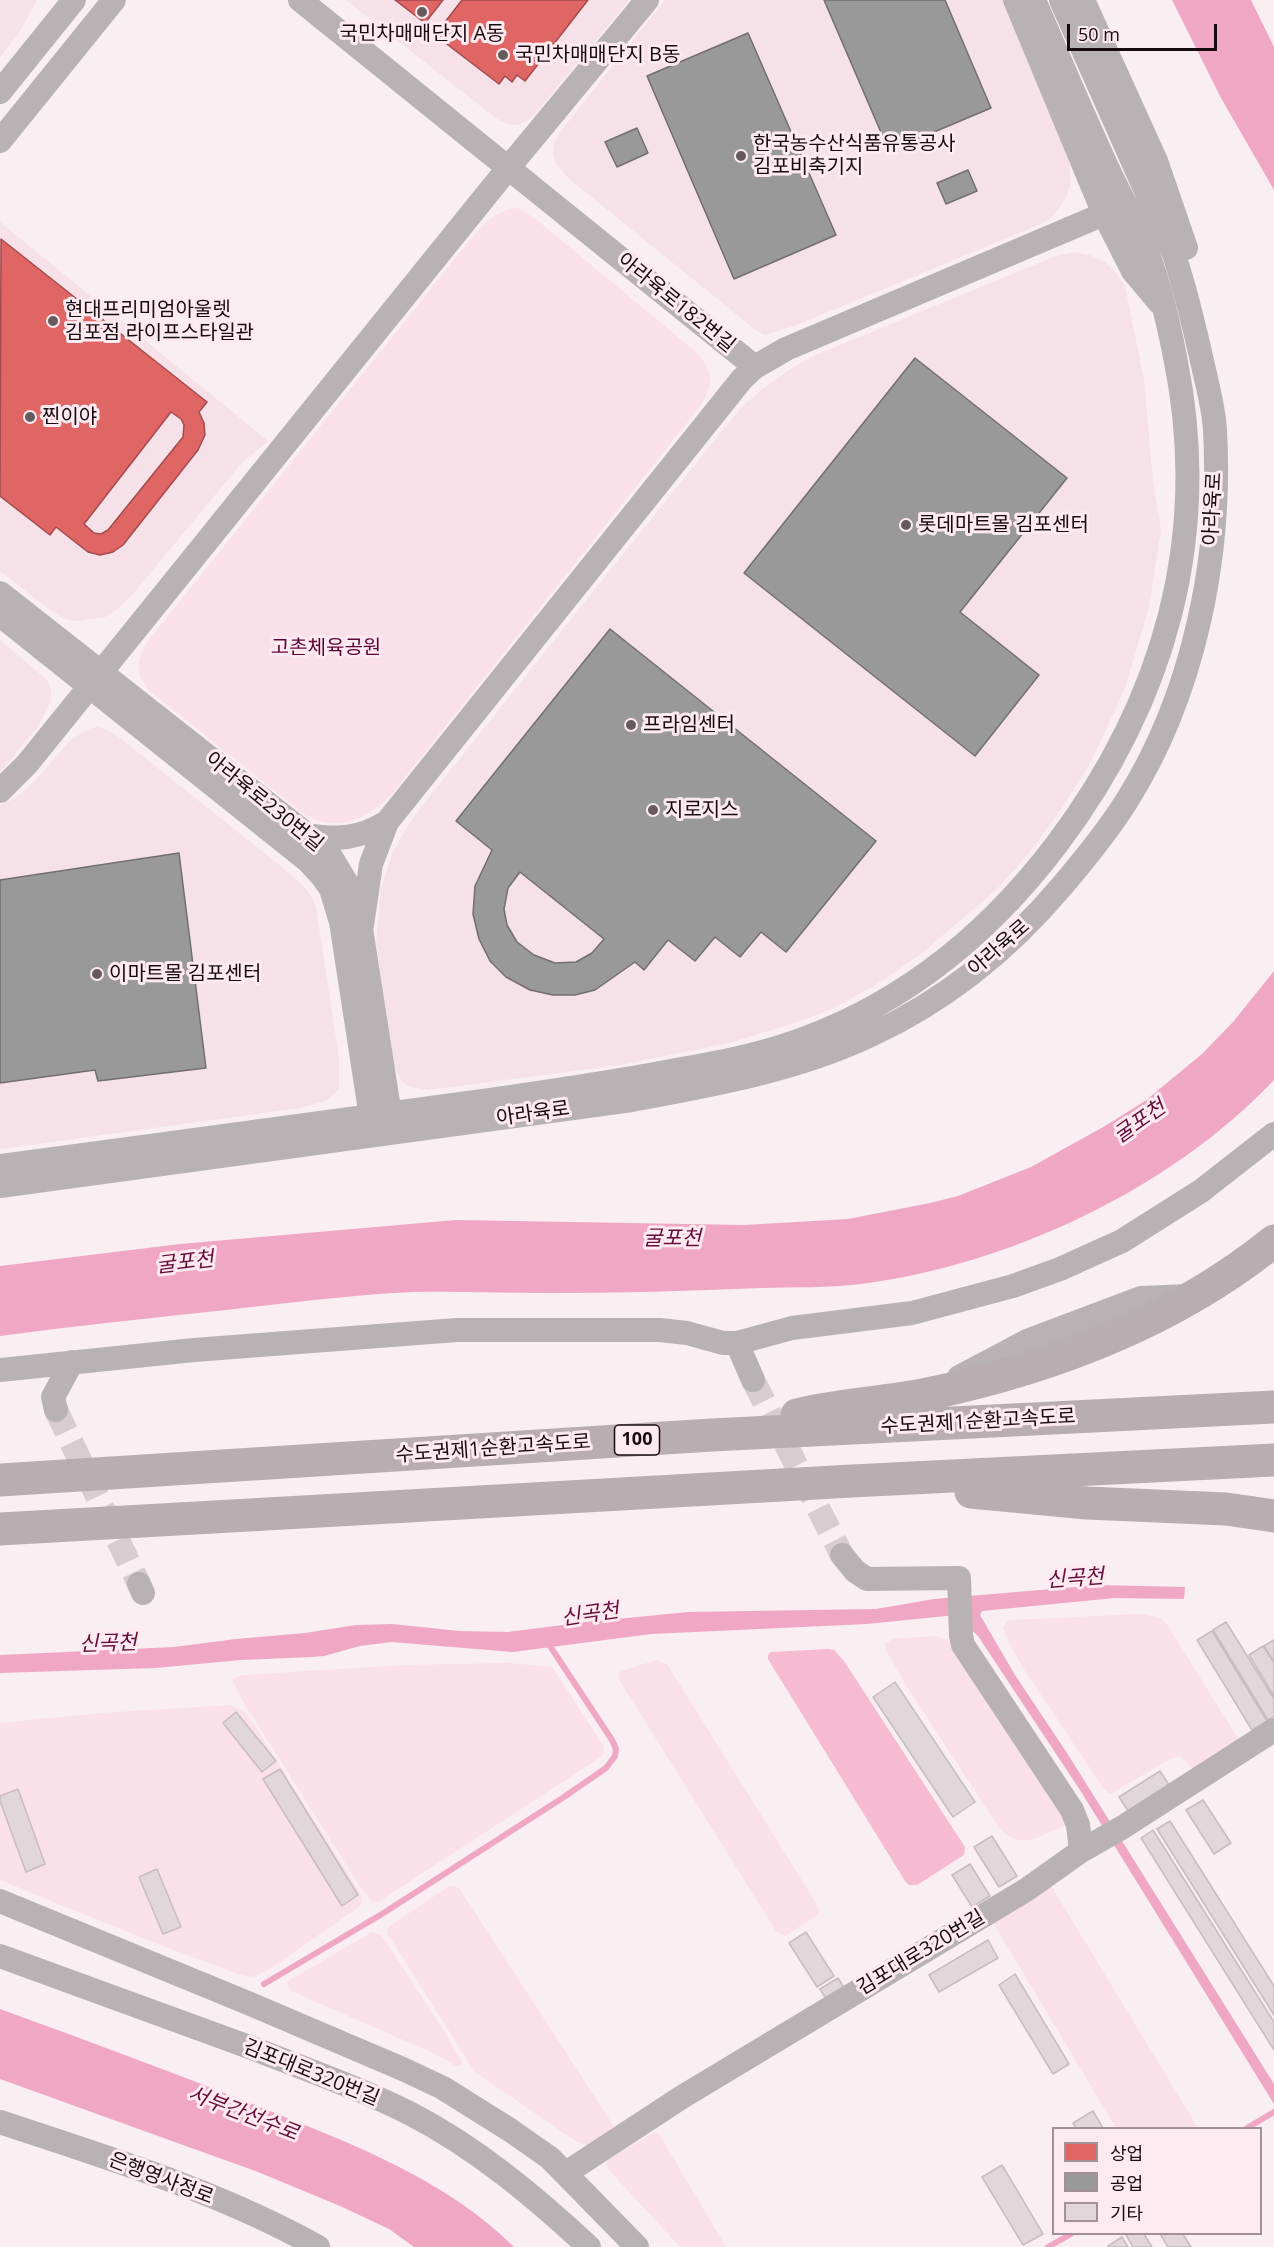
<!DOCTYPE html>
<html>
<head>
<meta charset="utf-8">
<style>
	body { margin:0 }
	#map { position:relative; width:1274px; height:2247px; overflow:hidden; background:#f9eef1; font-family:"Open Sans","Noto Sans KR",sans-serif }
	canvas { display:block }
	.legend { position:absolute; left:1052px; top:2127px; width:210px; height:108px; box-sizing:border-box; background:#fdeaf0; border:2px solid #a19196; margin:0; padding:8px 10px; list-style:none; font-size:18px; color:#160c10 }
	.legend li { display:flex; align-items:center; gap:12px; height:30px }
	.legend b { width:30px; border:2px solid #a19196 }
	.scale { position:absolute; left:1067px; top:24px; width:150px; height:27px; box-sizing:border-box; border:3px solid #160c10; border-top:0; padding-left:8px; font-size:18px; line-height:21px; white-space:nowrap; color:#160c10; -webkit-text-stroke:4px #fdeaf0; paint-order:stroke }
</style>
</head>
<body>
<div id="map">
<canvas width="1274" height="2247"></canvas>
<ul class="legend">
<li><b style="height:16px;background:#e06666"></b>상업</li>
<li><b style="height:16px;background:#999"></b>공업</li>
<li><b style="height:16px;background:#e1d6d9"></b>기타</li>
</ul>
<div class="scale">50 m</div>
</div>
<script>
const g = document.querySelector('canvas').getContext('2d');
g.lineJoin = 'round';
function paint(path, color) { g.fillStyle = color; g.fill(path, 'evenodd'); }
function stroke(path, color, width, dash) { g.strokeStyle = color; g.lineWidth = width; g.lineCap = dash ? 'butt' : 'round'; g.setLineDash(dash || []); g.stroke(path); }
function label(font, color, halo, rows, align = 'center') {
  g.font = font + ' "Open Sans","Noto Sans KR",sans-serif'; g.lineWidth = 6; g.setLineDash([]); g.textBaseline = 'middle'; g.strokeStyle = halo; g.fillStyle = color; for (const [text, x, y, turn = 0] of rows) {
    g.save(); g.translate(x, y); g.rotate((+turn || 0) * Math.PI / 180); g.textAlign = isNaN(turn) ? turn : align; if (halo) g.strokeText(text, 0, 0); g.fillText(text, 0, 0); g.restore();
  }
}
const built = new Path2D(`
	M0,0h37l-18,33 -19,24z
	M346,0h283l-92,112 -10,9 -10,4 -9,-1 -11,-5z
	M665,0h339l63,150 4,30 -4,15 -7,12 -9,11 -10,6 -247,102 -29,9 -8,-4 -189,-153 -13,-16 -2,-10 1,-9 7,-12z
	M0,222l268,219 -28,24 -108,130 -17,16 -10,6 -28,4 -12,-2 -14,-8 -51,-40z
	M1075,252l15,3 15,7 12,12 8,12 19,94 9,102 8,48 -12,77 -24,81 -34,74 -31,49 -31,42 -30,34 -77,66 -37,26 -29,17 -31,16 -37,13 -59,18 -109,22 -191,25 -19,-3 -8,-5 -8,-17 -18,-124 5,-53 11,-34 10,-19 19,-28 284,-355 36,-44 21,-19 33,-23 23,-12 238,-98z
	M0,640l47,40 4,11v10l-14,27 -37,44z
	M98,727l9,3 13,8 168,134 16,15 7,9 5,11 23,151v31l-13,12 -26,7 -300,41v-343l18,-10 14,-12 40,-45 19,-11z`);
const green = new Path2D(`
	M518,208l19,12 159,132c22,23 16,39 -2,62l-303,381c-24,24 -54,38 -86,20l-153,-122c-17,-17 -17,-30 -5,-51l323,-402c14,-16 25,-30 48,-32z
	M1141,1614l20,4 7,8 71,114 -46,30 -12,-14 -9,2 -62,36 -7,-6 -81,-122 -13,-23 -6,-15 4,-7 5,-1z
	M934,1636l17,4 117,183 -4,3c-24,10 -43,25 -64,3l-93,-142 -21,-37 -1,-6 8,-5z
	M657,1660l10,4 8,13 143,229 1,8 -34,22 -9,-5 -158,-253v-4l3,-3z
	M509,1663l43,4 51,78 1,7 -3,5 -223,145h-5l-10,-11 -121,-191 -10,-21 11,-4 161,-10z
	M231,1705l14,7 10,14 105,167c4,9 1,12 -5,17l-90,62 -13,5 -11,-2 -86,-32 -155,-63v-157l102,-10z
	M1050,1884l148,244h-82l-124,-207z
	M454,1886l5,2 154,237v6l-22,15 -14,-4 -102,-70 -88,-139v-4l4,-4 57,-38z
	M372,1932l9,3 4,5 62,96 14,24 1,5 -6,1 -23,-13 -142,-62 -4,-7 3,-4z
	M655,2132l4,2 67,113h-46l-72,-78 -3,-4 3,-5z`);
const forest = new Path2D(`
	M828,1649l6,1 10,11 121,186 -1,8 -47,30h-8l-4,-4 -137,-222v-4l3,-3z`);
const water = new Path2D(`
	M1172,0h79l23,47v143l-53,-92z
	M1274,971v109c-103,109 -265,185 -413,204 -33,4 -67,3 -100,4 -72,3 -143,5 -214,5 -45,0 -90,-2 -134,-1 -63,3 -125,11 -187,18 -75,8 -151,16 -226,26v-70l180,-22 276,-24 288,5 104,-6 82,-16 28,-7 73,-29 74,-41 40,-25 57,-47 31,-32z
	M1099,1585l86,2 -1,12 -69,-1 -133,13 -2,4 35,60 52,78 207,331v20l-194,-314 -102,-154 -22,-21 -89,9 -216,10 -138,18 -122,-10 -31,4 -36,10 -13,1 -70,3 -86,8 -155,5v-18l174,-8 62,-8 69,-6 51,-8 36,-1 67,7 49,1 78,-10 102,-10 188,-3 58,-10z
	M0,2009c89,32 177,65 265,100 87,35 181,70 249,138h-100l-25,-18 -49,-23 -82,-34 -258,-93z`);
const shops = new Path2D(`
	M395,0h48l-18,23z
	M462,0h126l-63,81 -8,-6 -5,7 -7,-6 -6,8 -64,-49z
	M1,239l206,163 -8,10 5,11 1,12 -7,15 -75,95 -10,7 -13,3 -12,-3 -32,-25 -6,8 -50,-39zM171,412l10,7 3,6 -1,12 -75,93 -7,4 -7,-1 -10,-9z`);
const industry = new Path2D(`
	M824,0h121l46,108 -102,43z
	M748,33l88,202 -102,44 -87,-203z
	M637,128l11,25 -31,14 -12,-25z
	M968,170l9,21 -31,13 -9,-21z
	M915,358l152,120 -107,134 79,63 -64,81 -231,-183z
	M610,629l266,212 -90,111 -25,-20 -21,25 -25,-20 -20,24 -27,-21 -24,30 -9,-8 -40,28 -20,5h-22l-23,-5 -24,-13 -16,-16 -11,-22 -6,-25 2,-28 17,-36 -36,-29zM520,872l84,67 -12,14 -16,9 -21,1 -21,-8 -17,-13 -10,-17 -3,-16 4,-21z
	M179,853l27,215 -108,13 -3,-11 -95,13v-203z`);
const stream = new Path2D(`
	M264,1984l118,-70 182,-117 42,-29 9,-12 1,-7 -4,-9 -66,-100
	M1247,2128l27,-16
	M1048,2247l23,-13`);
const building = new Path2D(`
	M1226,1622l48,77v17l-6,4 -55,-90z
	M1212,1631l55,90 -15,9 -55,-90z
	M1274,1640v22l-10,-16z
	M1263,1646l11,17v33l-25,-41z
	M895,1682l80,120 -22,15 -80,-120z
	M236,1712l40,49 -14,11 -39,-49z
	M280,1769l78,126 -16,11 -79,-127z
	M1160,1771l11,17 -41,26 -11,-17z
	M18,1789l27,75 -19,8 -26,-71v-5z
	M1203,1800l28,43 -17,11 -28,-44z
	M1170,1821l104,165v29l-117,-186z
	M1153,1830l121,192v28l-133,-212z
	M992,1836l25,40 -18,11 -25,-40z
	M970,1864l20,32 -18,11 -20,-32z
	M157,1869l24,58 -18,7 -24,-57z
	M806,1932l28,44 -17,11 -28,-44z
	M988,1940l10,18 -59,34 -10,-17z
	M1015,1974l54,90 -16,10 -54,-89z
	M838,1978l8,13 -18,11 -8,-13z
	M1093,2111l10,17h-27l-3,-5z
	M1002,2165l41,69 -20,11 -41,-68z
	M1128,2234h16l8,13h-19l-7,-12z
	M1160,2234h23l8,13h-23z
	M1122,2237l6,10h-19l-1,-1z`);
const minorTunnel = new Path2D(`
	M753,1380l89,175
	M56,1410l83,174`);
const minor = new Path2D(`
	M300,0l455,367
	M1015,0l89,214 29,57 26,31
	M1083,0l73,161 30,87
	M0,92l74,-92
	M0,141l114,-141
	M0,593l300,236 31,28 21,35 6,17 34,219
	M0,615l307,245 15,16 9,13 10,33 32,208
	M0,791l27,-27 482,-597 138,-167
	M307,835c32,5 51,4 80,-13
	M362,925l9,-61 16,-42 355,-443 13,-12 31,-18 318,-135
	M0,1166c156,-21 312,-41 468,-63 64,-9 128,-18 192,-30 41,-7 81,-14 120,-26 114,-36 206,-109 277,-203 107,-142 154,-306 119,-482 -8,-43 -19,-88 -36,-128 -10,-22 -22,-43 -32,-65 -26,-56 -50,-113 -74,-169
	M0,1186l632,-86c81,-15 162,-29 237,-64 76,-35 140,-87 193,-150 23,-27 45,-54 64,-84 68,-107 96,-246 89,-371 -1,-23 -8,-47 -13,-70 -8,-36 -17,-72 -28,-107l-113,-254
	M737,1343l16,37
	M0,1370l194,-20 263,-20h203l27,3 36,10h14l55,-15 120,-15 101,-27 47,-17 62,-28 79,-50 73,-57
	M959,1377l68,-36 114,-43 48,-2
	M56,1410l-3,-13 19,-35
	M842,1555l13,16 12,8 92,-1 2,57 2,10 109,165 6,15 3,26
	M139,1584l4,9
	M0,1901l248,102 157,67 38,18 67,42 40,28 87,89
	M0,1956c84,30 168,61 252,92 53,21 108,40 159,66 66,34 124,83 178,133
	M0,2122c105,35 221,70 318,125
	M566,2173l116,-76 344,-207 55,-39 42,-24 151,-97`);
const highway = new Path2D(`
	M797,1415c43,-11 88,-12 131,-21 123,-26 247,-73 346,-153
	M0,1480l712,-45 562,-28
	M971,1492l116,11 139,6 48,7
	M0,1529l852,-48 422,-21`);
const markers = [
	[422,12,6,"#655b5f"],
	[503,55,6,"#655b5f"],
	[741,156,6,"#655b5f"],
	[53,321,6,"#655b5f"],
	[30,417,6,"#655b5f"],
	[906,525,6,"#655b5f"],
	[631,725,6,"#655b5f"],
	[653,810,6,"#655b5f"],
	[97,974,6,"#655b5f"]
];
const shields = [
	[637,1440,45]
];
const shieldNames = [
	["100",637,1440]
];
const poiNames = [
	["국민차매매단지 A동",422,34,"center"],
	["국민차매매단지 B동",515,55],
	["한국농수산식품유통공사",753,144],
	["김포비축기지",753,167],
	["현대프리미엄아울렛",65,310],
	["김포점 라이프스타일관",65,333],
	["찐이야",42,417],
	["롯데마트몰 김포센터",918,525],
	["프라임센터",643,725],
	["지로지스",665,810],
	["이마트몰 김포센터",109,974]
];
const streetNames = [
	["아라육로182번길",676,303,39],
	["아라육로",1213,509,-87],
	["아라육로230번길",264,802,39],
	["아라육로",999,948,-41],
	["아라육로",533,1114,-8],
	["수도권제1순환고속도로",978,1422,-3],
	["수도권제1순환고속도로",493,1449,-4],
	["김포대로320번길",921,1953,-31],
	["김포대로320번길",311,2073,22],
	["은행영사정로",161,2179,21]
];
const parkNames = [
	["고촌체육공원",326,648]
];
const waterNames = [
	["굴포천",1140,1122,-35],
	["굴포천",672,1239],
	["굴포천",185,1263,-7],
	["신곡천",1075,1579,-4],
	["신곡천",590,1615,-8],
	["신곡천",108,1644,-2],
	["서부간선수로",243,2114,21]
];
paint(built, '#f6e1e8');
paint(green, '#fae0e8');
paint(forest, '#f6bad1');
paint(water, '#efa7c4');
paint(shops, '#e06666');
stroke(shops, '#a34b4c', 1.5);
paint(industry, '#999');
stroke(industry, '#726f70', 1.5);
stroke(stream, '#efa7c4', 6);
paint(building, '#e1d6d9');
stroke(building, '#c8bcc0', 1.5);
stroke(minorTunnel, '#d7cccf', 24, [24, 12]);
stroke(minor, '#b8b2b4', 24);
stroke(highway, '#b8aeb1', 33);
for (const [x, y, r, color] of markers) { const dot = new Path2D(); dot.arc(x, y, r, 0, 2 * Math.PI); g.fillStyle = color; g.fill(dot); stroke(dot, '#fdeaf0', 2); }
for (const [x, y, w] of shields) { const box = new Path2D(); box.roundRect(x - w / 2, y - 15, w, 30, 4.5); g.fillStyle = '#fdeaf0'; g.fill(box); stroke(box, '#160c10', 1.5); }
label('bold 18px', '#160c10', null, shieldNames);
label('20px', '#160c10', '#fdeaf0', poiNames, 'left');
label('20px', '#160c10', '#fdeaf0', streetNames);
label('20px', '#5d0234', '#fdeaf0', parkNames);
label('italic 21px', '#650c3b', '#fdeaf0', waterNames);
</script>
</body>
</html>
